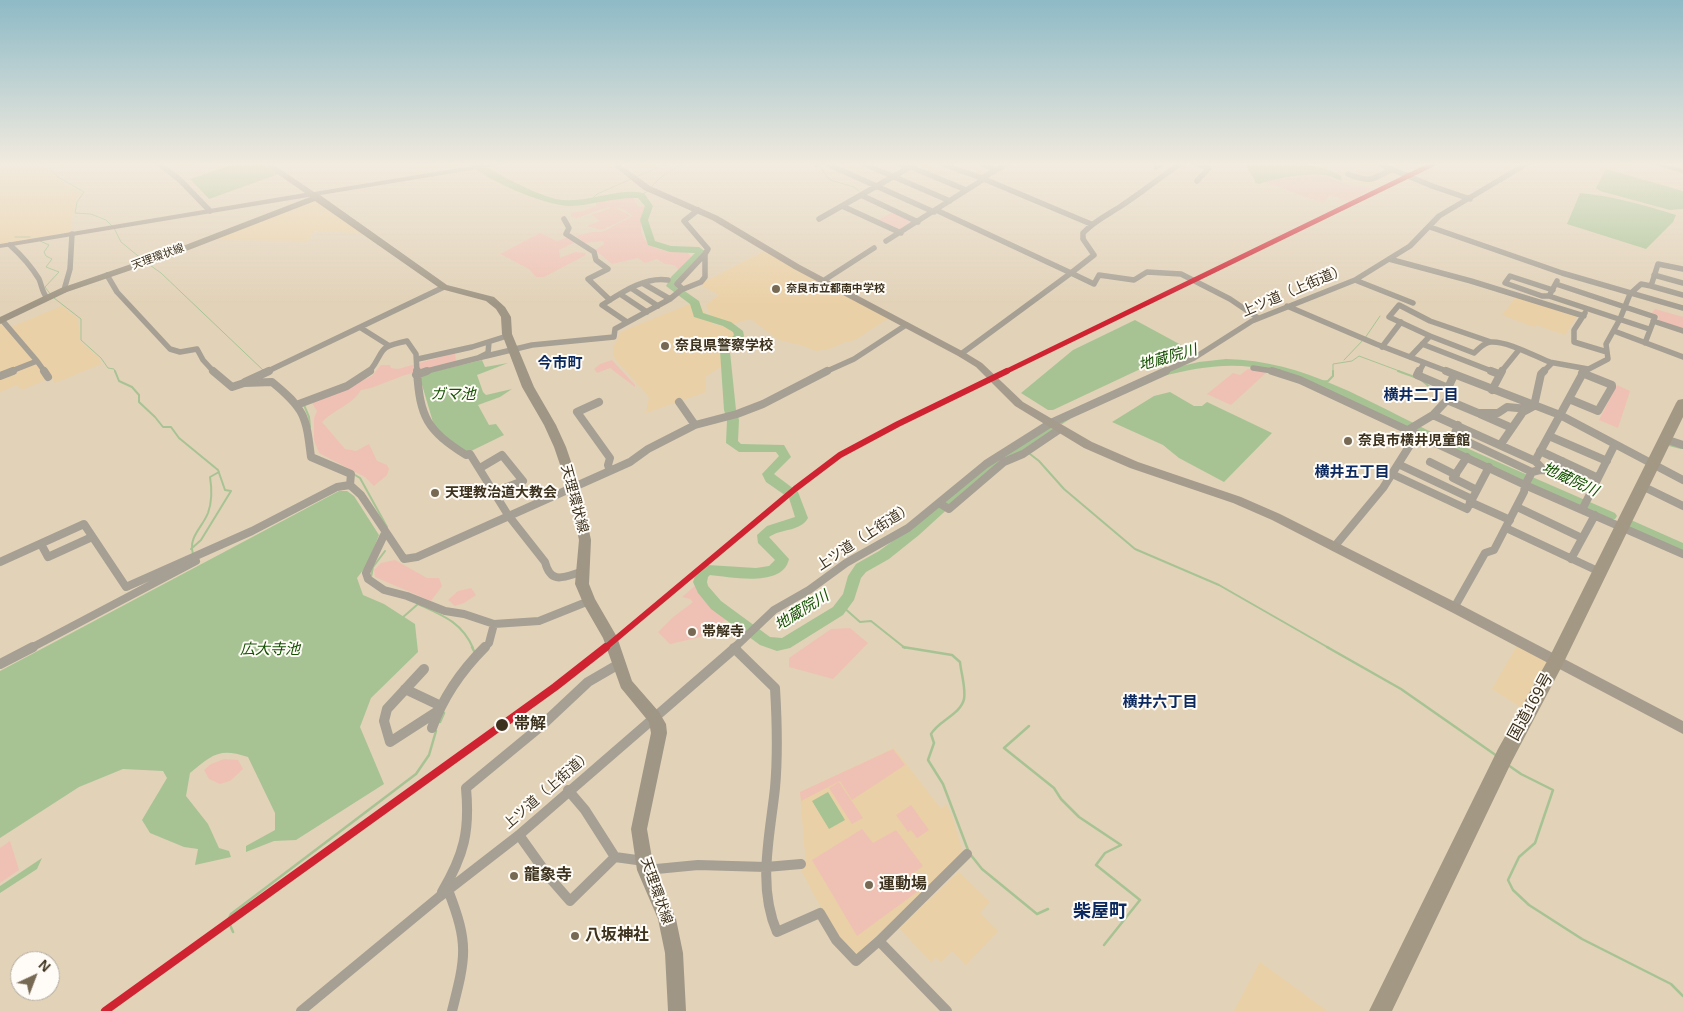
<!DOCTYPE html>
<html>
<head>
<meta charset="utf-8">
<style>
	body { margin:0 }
	#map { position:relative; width:1683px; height:1011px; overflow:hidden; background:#e2d2b8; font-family:Helvetica,sans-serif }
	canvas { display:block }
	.north { position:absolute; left:10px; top:951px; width:50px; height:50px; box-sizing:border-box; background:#fffcf7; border:1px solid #b1aba0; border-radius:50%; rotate:43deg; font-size:14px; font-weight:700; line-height:20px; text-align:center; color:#3d321e }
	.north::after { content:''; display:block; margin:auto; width:18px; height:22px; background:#776a54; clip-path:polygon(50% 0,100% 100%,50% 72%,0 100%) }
</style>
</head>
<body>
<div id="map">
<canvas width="1683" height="1011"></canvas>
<div class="north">N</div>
</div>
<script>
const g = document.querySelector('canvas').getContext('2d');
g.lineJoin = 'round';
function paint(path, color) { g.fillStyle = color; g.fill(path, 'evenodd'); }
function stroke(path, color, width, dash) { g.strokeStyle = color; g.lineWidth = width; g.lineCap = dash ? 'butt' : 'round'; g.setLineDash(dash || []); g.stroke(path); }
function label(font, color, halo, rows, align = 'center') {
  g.font = font + ' Helvetica,"Noto Sans JP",sans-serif'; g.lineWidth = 4; g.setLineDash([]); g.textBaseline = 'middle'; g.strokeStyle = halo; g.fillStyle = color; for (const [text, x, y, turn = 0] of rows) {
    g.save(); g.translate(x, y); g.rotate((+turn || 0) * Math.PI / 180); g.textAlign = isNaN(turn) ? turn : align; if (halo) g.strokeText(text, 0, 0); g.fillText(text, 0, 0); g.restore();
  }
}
const built = new Path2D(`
	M0,163h43l4,6 21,17 15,7 -7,8 -6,31 -70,12z
	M318,200l46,33 -49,-2 -8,10 -75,-1 -17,-2z
	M764,251l125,67 -34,22 -10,2 -16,7 -13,2 -12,-5 -25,-6 -27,-20h-5l-14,4 -19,-1 -8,-18 13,-10 -17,-9 2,-4z
	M1517,296l60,20 -12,19 -29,-10 -2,2 -32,-12z
	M697,301l17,24 18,3 6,8 -15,14 -1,16 -17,11 1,15 -60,21 3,-16 -33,-37 -3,-5 1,-9 7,-14z
	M62,306l16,13 2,22 20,18 1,5 -46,19 -3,-6 -28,12h-3l-4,-4 -17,7v-68l6,5z
	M1518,644l30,17 -24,48 -32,-20z
	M894,748l47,61 5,-5 7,14 10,35 -106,102h-5l-14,-15 -38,-72 6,-2 -6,-74z
	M959,872l31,30 -10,11 18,18 -32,34 -14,-14 -11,11 -5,-5 -5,5 -32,-34z
	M1260,962l67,49h-93z`);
const green = new Path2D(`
	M1323,175l28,11 16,1 4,2 -21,13 -20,-7 -7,8 -59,-21c19,-5 39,-5 59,-7z
	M633,197l5,10 8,-1c-16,38 9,47 41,46l7,8 -17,19 -3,-1 4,-9 -4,-4 -9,-1 -8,-5 -12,4 -7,-5 -26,6 -17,-14 9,-6 -1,-3 -18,2 -9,-7 16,-4h10l31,-16c-21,-18 -34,-4 -57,2l-5,-1v-4l12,-2 13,-5v-3l18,-5z
	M614,207l17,9 -29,14 -15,-4 13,-5 -9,-6z
	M893,212l21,9 -15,9 -21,-10z
	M540,233l17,8 11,-4 8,5 -17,8 1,8 15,-6 10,1 1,2 -42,22h-8l-7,-8 -29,-15z
	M1655,309l28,8v12l-25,-9 1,-4 -7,-3z
	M455,353l1,9 -51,13 -34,13 -10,2c-9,15 -26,19 -39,32l23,27 11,2 13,-7 8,17 10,4 2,4 -2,6 -13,11 -9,-9 -46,-24 -5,-13v-22l3,-7 -5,-8 60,-27 9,-11h9l1,3 7,1z
	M612,360l23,25v2l-25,-19 -13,5 -3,-4 6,-5z
	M1248,369l19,3 -36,33 -24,-11 26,-21 7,2z
	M1617,385l13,6 -12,37 -19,-8z
	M395,560l32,18h12l3,8 -11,15 -56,-24 -1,-7 7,-7z
	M696,585l6,13 25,21 -26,18 -31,7 -12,-12 14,-14 21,-16 -3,-3 -8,-2z
	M471,588l5,7 -12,8 -9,3 -7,-6 10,-9z
	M850,628l18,15 -35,36 -44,-12v-9l42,-29z
	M893,749l12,16 -53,35 -12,-19 -39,20 -1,-9z
	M224,759l14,1 5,9 -13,12 -10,3 -11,-5 -5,-9 7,-6z
	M839,782l24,36 -11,6 -23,-36z
	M911,805l18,25 -12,8 -6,-8 -3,2 -12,-17z
	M862,829l11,14 23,-13 27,36 -16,12 10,14 -60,44 -45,-76z
	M10,841l9,29 -19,13v-35z`);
const water = new Path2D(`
	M237,163h24l18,11 -70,25 -19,-20z
	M1245,163c31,1 69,-4 96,13l1,5c-6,-2 -13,-6 -19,-6 -15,-2 -49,4 -64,9l-3,-1z
	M1606,169l77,22v18l-13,1 -70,-19 -4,-3z
	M1580,193c34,3 64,12 96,22l-3,7 -27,27 -79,-25z
	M1135,320l48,26v3l-130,61h-5l-27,-17 52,-43z
	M482,360l3,7 23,-4 -31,12 6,17 3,3 26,-6 -12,8 -22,8 11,20 7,-1 8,11 -37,18 -32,-24 -15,-51 4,-4z
	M1170,392l24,14h8l5,-4 65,31 -48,49 -45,-24 -16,-13 -51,-23 42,-26z
	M339,491h8l7,5 25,39 -12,30 -10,13 6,17 21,9 31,20 3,28 -47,46 -11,29 24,57 -88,56 -22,1 -28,11v-6l29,-16v-17l-27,-56c-29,-10 -36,-2 -58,16l-4,23 22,28 11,24 10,3 2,6 -36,8 3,-16 -14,-2 -34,-14 -8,-13 25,-42 -4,-7 -40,-2 -44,18 -79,51v-167z
	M828,792l17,28 -16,9 -17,-28z
	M42,858l-5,11 -37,24v-7z`);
const streamFar2 = new Path2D(`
	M45,163l13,14 26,15 -7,10 -2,11 16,1 15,6 8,8 7,14 22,18
	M809,163l2,1
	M819,166l11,14 24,7 5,4
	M652,186l8,-8 23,-15
	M641,195l7,-4
	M591,200l6,-6 71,-31
	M15,237h15
	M40,241l9,4 -5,7 2,4 6,3 -6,8 13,5 -14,15 6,8
	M147,263l14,10 103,98
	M54,298l27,21v21l20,18 7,10 6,1 1,3
	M1344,360l21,-22 15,-22
	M1333,372v-8l19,-3 7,-5 43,16`);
const streamFar1 = new Path2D(`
	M115,371l4,10 13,6 7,8v7l16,15 8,10h8l8,11 39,32 7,20 6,1 -30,49 -10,9
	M1398,371l22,8 17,14
	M1318,382l10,-1 5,-5v-5
	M304,405l5,12 1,10
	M1669,445l12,3
	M1030,454l9,7 25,28 71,60 84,36 110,63
	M355,475l5,3 27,49
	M193,554c-5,-17 9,-26 15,-41 4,-11 4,-24 2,-36l9,-5
	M371,577l2,-10 12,-16
	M842,606l18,16 11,-1 34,27
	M402,618l16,-14c24,11 44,18 55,44`);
const stream = new Path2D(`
	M472,647l3,6
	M903,647l49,8 8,7c1,11 6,26 4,37 -3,15 -26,22 -33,35l3,9 -6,17 15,24 25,66
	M1327,647l74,42 96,67
	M440,722l4,-9
	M1029,726l-25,22 50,40 7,11 18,18 42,28 -16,8 -9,12 44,35 -36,45
	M1508,765l13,9 32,16 -18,53 -16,14 -11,23 5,10 16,15 53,34 89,45 12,12
	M970,854l12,15 55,45 11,-5
	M233,932l-5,-12 3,-6 185,-140 13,-19 7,-24`);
const river = new Path2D(`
	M468,163c15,-1 28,10 42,17 14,7 30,15 46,19 30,6 59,-12 88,-6l9,13 -5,14 7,21 16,5 28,1 7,5 -28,28 -2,5 23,16 4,12 28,9 12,9 1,5 -14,16 6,58 3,10 -1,21 3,3 43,1 7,12 -17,17 24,18 10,26c-8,14 -26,10 -39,19l20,22c-6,29 -58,18 -79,16l-2,2 -1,5 1,4 13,15 49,36 12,1 51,-31 10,-13 5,-18 8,-12 23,-13 30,-22 70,-62 81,-51 4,-1 6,4 -83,54 -68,62 -30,24 -23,13 -5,6 -7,22 -11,15 -53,33 -13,3 -17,-6 -49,-36 -13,-16 -5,-11 4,-12 11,-5 48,3 13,-2 6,-6 -17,-17 -1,-8 10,-9 28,-9 -6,-19 -23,-16 -4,-8 17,-18 -3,-4h-37l-13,-9 1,-23 -3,-10 -4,-59 14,-16 -1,-3 -10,-6 -29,-9 -4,-13 -24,-18 5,-9 24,-24 -25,-1 -22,-7 -8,-25 5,-14 -7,-8c-23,-1 -45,7 -68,8 -24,0 -85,-26 -102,-43z
	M1226,359c78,1 144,44 212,76 59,27 118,52 177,78l2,3 -2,3h-8c-64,-28 -128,-55 -191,-85 -52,-25 -105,-60 -164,-67 -31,-4 -62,2 -93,10l-5,-3 1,-2 44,-10z
	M1631,520l52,23v11l-57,-26 -1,-3 1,-3z`);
const streetFar2 = new Path2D(`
	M158,163l22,17 30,31
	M825,163l109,49
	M862,163l88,38
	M896,163l12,5
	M940,163l44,16 107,45
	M979,163l17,7
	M1193,163l16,5 -12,13
	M1377,163l55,23 38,13
	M816,165l4,-2
	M911,167l55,23
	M1156,167l7,-4
	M1348,174c21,9 25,6 44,-5
	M982,178l26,-15
	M861,195l57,27
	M842,206l59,27
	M936,210l135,63 23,-18 -11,-16v-6c10,-11 22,-17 35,-25 22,-14 42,-31 64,-45
	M564,219l5,9 -3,6 28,18 2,8 12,9 -20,10 22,21
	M819,219l98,-56
	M1430,227l132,46 121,35
	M886,241l98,-62
	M10,245c11,10 21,21 29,34 3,7 3,13 8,19
	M1389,259l82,22 113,35
	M107,275l10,17 53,57 10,3 17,-3 6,11 11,12
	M1654,275l29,8
	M826,279l48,-31
	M1355,280l58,23
	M1557,281l-8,15 100,33
	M644,284l26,15
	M1556,284l99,33 -10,26
	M1651,286l32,9
	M631,288l27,18
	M683,289l-6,-5 28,-30
	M64,290l6,-21 2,-35
	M620,294l27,18
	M1549,296h-7l-37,-13 5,-7 43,14
	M1287,306l89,38 73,28
	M1585,313l-11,17v12l33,10
	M2,320l35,41 -28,11
	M1653,321l30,10
	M627,322l-25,-17c19,-12 43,-29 66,-25
	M361,328l27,17
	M1614,331l69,26
	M1430,336l-41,-19 10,-12 31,16 61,21
	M1422,344l72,28
	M1382,347l19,-25
	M961,354l110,-81 23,11 5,-9 35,5 13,-8 34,2 49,25 28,19
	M1410,357l20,-21 44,17c5,-4 10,-11 17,-11 17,-1 45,15 61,21l-9,9
	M478,358l54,-13 82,-8 1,-8 55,-30 11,-9 20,-8 4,-5v-23l3,-5 -24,-28 14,-11
	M418,359l54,-12 35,-11
	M37,361l8,11
	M1549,362l39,7
	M1253,368l26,4
	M266,372l178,-85
	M369,372c18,-22 5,-24 38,-31l9,13 1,18
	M423,372l55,-14 10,-5 1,-11
	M825,372l29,-13 52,-34
	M1163,372l31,-14 58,-37 103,-41 55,-34 29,-30 89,-53
	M1419,372l5,-9
	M1501,372l17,-21
	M1583,372l25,-13 -2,-15 14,-25 10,-25 11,-10 10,2 7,-22 25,5`);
const streetFar1 = new Path2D(`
	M44,371l4,6
	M213,371l19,16 12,-4 28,-1c33,27 34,34 39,75l40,17 -1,11
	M417,371c3,47 10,59 49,84l4,-1 38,61 37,47c6,23 19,15 36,10
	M1272,371l28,9 225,105 158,69
	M1419,371l-2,4 31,13
	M1446,371l114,44 123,65
	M1491,371l8,3
	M416,375l11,-4
	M0,376l13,-5
	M245,382l24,-11
	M1492,390l10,-19
	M1569,399l29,12 14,-24v-2l-30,-12
	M1447,400l31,13h20l9,-6 21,2
	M599,402l-22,10 33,46 -2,7 2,6
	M679,402l16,23
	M299,404l48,-18 23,-15
	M1480,414l32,14
	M1433,415l102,46
	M1458,425l-3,8 9,7 68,32
	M1408,430l25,-15 14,-15 1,-12 6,-13
	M1549,436l58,25
	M1665,439l18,6
	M1501,444l22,-32 11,-6 7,-32 3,-3
	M1540,451l58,27
	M1467,457l-14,21 24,12
	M1430,462l26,13
	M1398,464l74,35
	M480,468l22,-13 21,26 -29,11
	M1540,470l22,1v-10
	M1392,474l75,35 22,-42
	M1642,486l41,20
	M1470,502l40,18
	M939,503l10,6 55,-47 19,-8 37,-25
	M1517,507l65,31
	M1582,510l33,-66
	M1506,528l94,44
	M385,533l-19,40 2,6 16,11 23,6 38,15 19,3 30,10 45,-3 50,-20
	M41,544l7,13 44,-20
	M1334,547l49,-59 34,-54
	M1571,559l24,-44
	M0,562l84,-38 42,63 126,-56 85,-44 13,-2 11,10 43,64 13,-2 213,-95 18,-13 47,-24 42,-11 26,-10 64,-33
	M1454,608l31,-55 9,-3 30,-58 1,-7 7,-13 8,-2 1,-3 -6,-6 49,-90
	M31,648l165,-87
	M484,648l5,-5 5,-19
	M734,648l40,-38 35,-20 37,-27 62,-35 78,-64 65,-41 115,-52`);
const street = new Path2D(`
	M734,648l41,40c2,33 3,67 0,100 -5,48 -18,98 2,144l43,-19 16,27 20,21 23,-20 88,-87
	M0,664l33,-17
	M424,669l-37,40 -3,12 6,21 48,-31
	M405,689l36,17
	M432,728c11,-31 30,-58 53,-81
	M568,790l17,20 30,47
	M519,835l30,42 21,24 45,-44
	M615,857l29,4
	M646,870l52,-5 68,2 35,-3
	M448,890c21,54 18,66 4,121
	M442,892c22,-37 28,-61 24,-104l74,-61 48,-45 31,-18
	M879,941l68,70
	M301,1011l138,-114 80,-62 217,-188`);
const secondary = new Path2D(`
	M262,163h9l43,29 176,-29h16l-4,2 -502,83v-4l305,-51z
	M610,163h8l32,23 68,30 82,49 164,87 18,11 41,39 69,40 46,20 103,35 39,17 183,92 220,115v13l-228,-120 -183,-94 -39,-17 -103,-35 -46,-20 -69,-42 -39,-39 -18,-11 -164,-87 -82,-49 -68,-30z`);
const primary = new Path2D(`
	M1646,163h13l24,6v4z
	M313,192l7,3 127,90 47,12 11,10 6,10 1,17 22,53 22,38 10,22 14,41 11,52 -2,44 6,15 22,38 15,44 27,31 7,12 1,9 -20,96 7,41 22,49 7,34 3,58h-18l-3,-58 -7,-34 -21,-49 -6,-41 20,-96 -2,-11 -28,-34 -18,-50 -19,-33 -9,-21 4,-44 -11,-52 -14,-41 -10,-22 -22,-38 -20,-53 -1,-17 -5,-8 -10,-8 -45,-12 -126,-88 -134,52 -114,39 -67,32v-7l61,-29 114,-39 135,-52v-4z`);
const highway = new Path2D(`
	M1683,399v18l-121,249 -50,95 -120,250h-23l129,-262 52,-93 126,-253 2,-3z`);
const rail1Far2 = new Path2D(`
	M1005,372l430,-209`);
const rail1Far1 = new Path2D(`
	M605,648l190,-159 45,-34 58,-31 109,-53`);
const rail1 = new Path2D(`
	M105,1011l450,-324 51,-40`);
const markers = [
	[776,289,5,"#776a54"],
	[665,346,5,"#776a54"],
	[1348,441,5,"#776a54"],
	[435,493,5,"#776a54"],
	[692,632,5,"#776a54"],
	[502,725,7,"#3d321e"],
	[514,876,5,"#776a54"],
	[869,885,5,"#776a54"],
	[575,936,5,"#776a54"]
];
const farStreetnames = [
	["天理環状線",158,257,-20]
];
const farPoinames = [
	["奈良市立都南中学校",786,289]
];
const streetNames = [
	["上ツ道（上街道）",1294,291,-23],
	["天理環状線",574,499,75],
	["上ツ道（上街道）",865,537,-33],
	["上ツ道（上街道）",548,790,-41],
	["天理環状線",656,891,71]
];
const poiNames = [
	["奈良県警察学校",675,346],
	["奈良市横井児童館",1358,441],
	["天理教治道大教会",445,493],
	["帯解寺",702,632]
];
const waterNames = [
	["地蔵院川",1168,358,-16],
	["ガマ池",453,395],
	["地蔵院川",1570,480,25],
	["地蔵院川",802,611,-32],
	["広大寺池",270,650]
];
const neighbourhoodNames = [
	["今市町",560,364],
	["横井二丁目",1421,396],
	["横井五丁目",1352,473],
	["横井六丁目",1160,703]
];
const nearStreetnames = [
	["国道169号",1531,707,-61]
];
const nearStopnames = [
	["帯解",514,725]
];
const nearPoinames = [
	["龍象寺",524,876],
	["運動場",879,885],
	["八坂神社",585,936]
];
const nearNeighbourhoodnames = [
	["柴屋町",1100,912]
];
paint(built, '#ead0a6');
paint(green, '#efc1b4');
paint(water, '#a7c394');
stroke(streamFar2, '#a7c394', 1);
stroke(streamFar1, '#a7c394', 2);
stroke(stream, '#a7c394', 2.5);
paint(river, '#a7c394');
stroke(streetFar2, '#a69f93', 5.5);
stroke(streetFar1, '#a69f93', 8);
stroke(street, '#a69f93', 10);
paint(secondary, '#a69c8e');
paint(primary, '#9f9685');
paint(highway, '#a39884');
stroke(rail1Far2, '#d02332', 5);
stroke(rail1Far1, '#d02332', 6);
stroke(rail1, '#d02332', 8);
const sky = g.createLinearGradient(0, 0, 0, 304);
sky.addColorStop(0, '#8ebac6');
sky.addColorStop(0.54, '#f2ebdf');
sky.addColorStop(1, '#f2ebdf00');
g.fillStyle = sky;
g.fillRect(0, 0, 1683, 304);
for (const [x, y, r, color] of markers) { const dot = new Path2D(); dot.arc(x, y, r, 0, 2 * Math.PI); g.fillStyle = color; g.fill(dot); stroke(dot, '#fffcf7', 2); }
label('11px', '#3d321e', '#fffcf7', farStreetnames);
label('bold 11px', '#3d321e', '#fffcf7', farPoinames, 'left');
label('14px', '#3d321e', '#fffcf7', streetNames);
label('bold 14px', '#3d321e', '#fffcf7', poiNames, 'left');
label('italic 15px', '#145102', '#fffcf7', waterNames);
label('bold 15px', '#0c2a5f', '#fffcf7', neighbourhoodNames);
label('16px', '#3d321e', '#fffcf7', nearStreetnames);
label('bold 16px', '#3d321e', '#fffcf7', nearStopnames, 'left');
label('bold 16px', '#3d321e', '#fffcf7', nearPoinames, 'left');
label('bold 18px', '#0c2a5f', '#fffcf7', nearNeighbourhoodnames);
</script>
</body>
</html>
